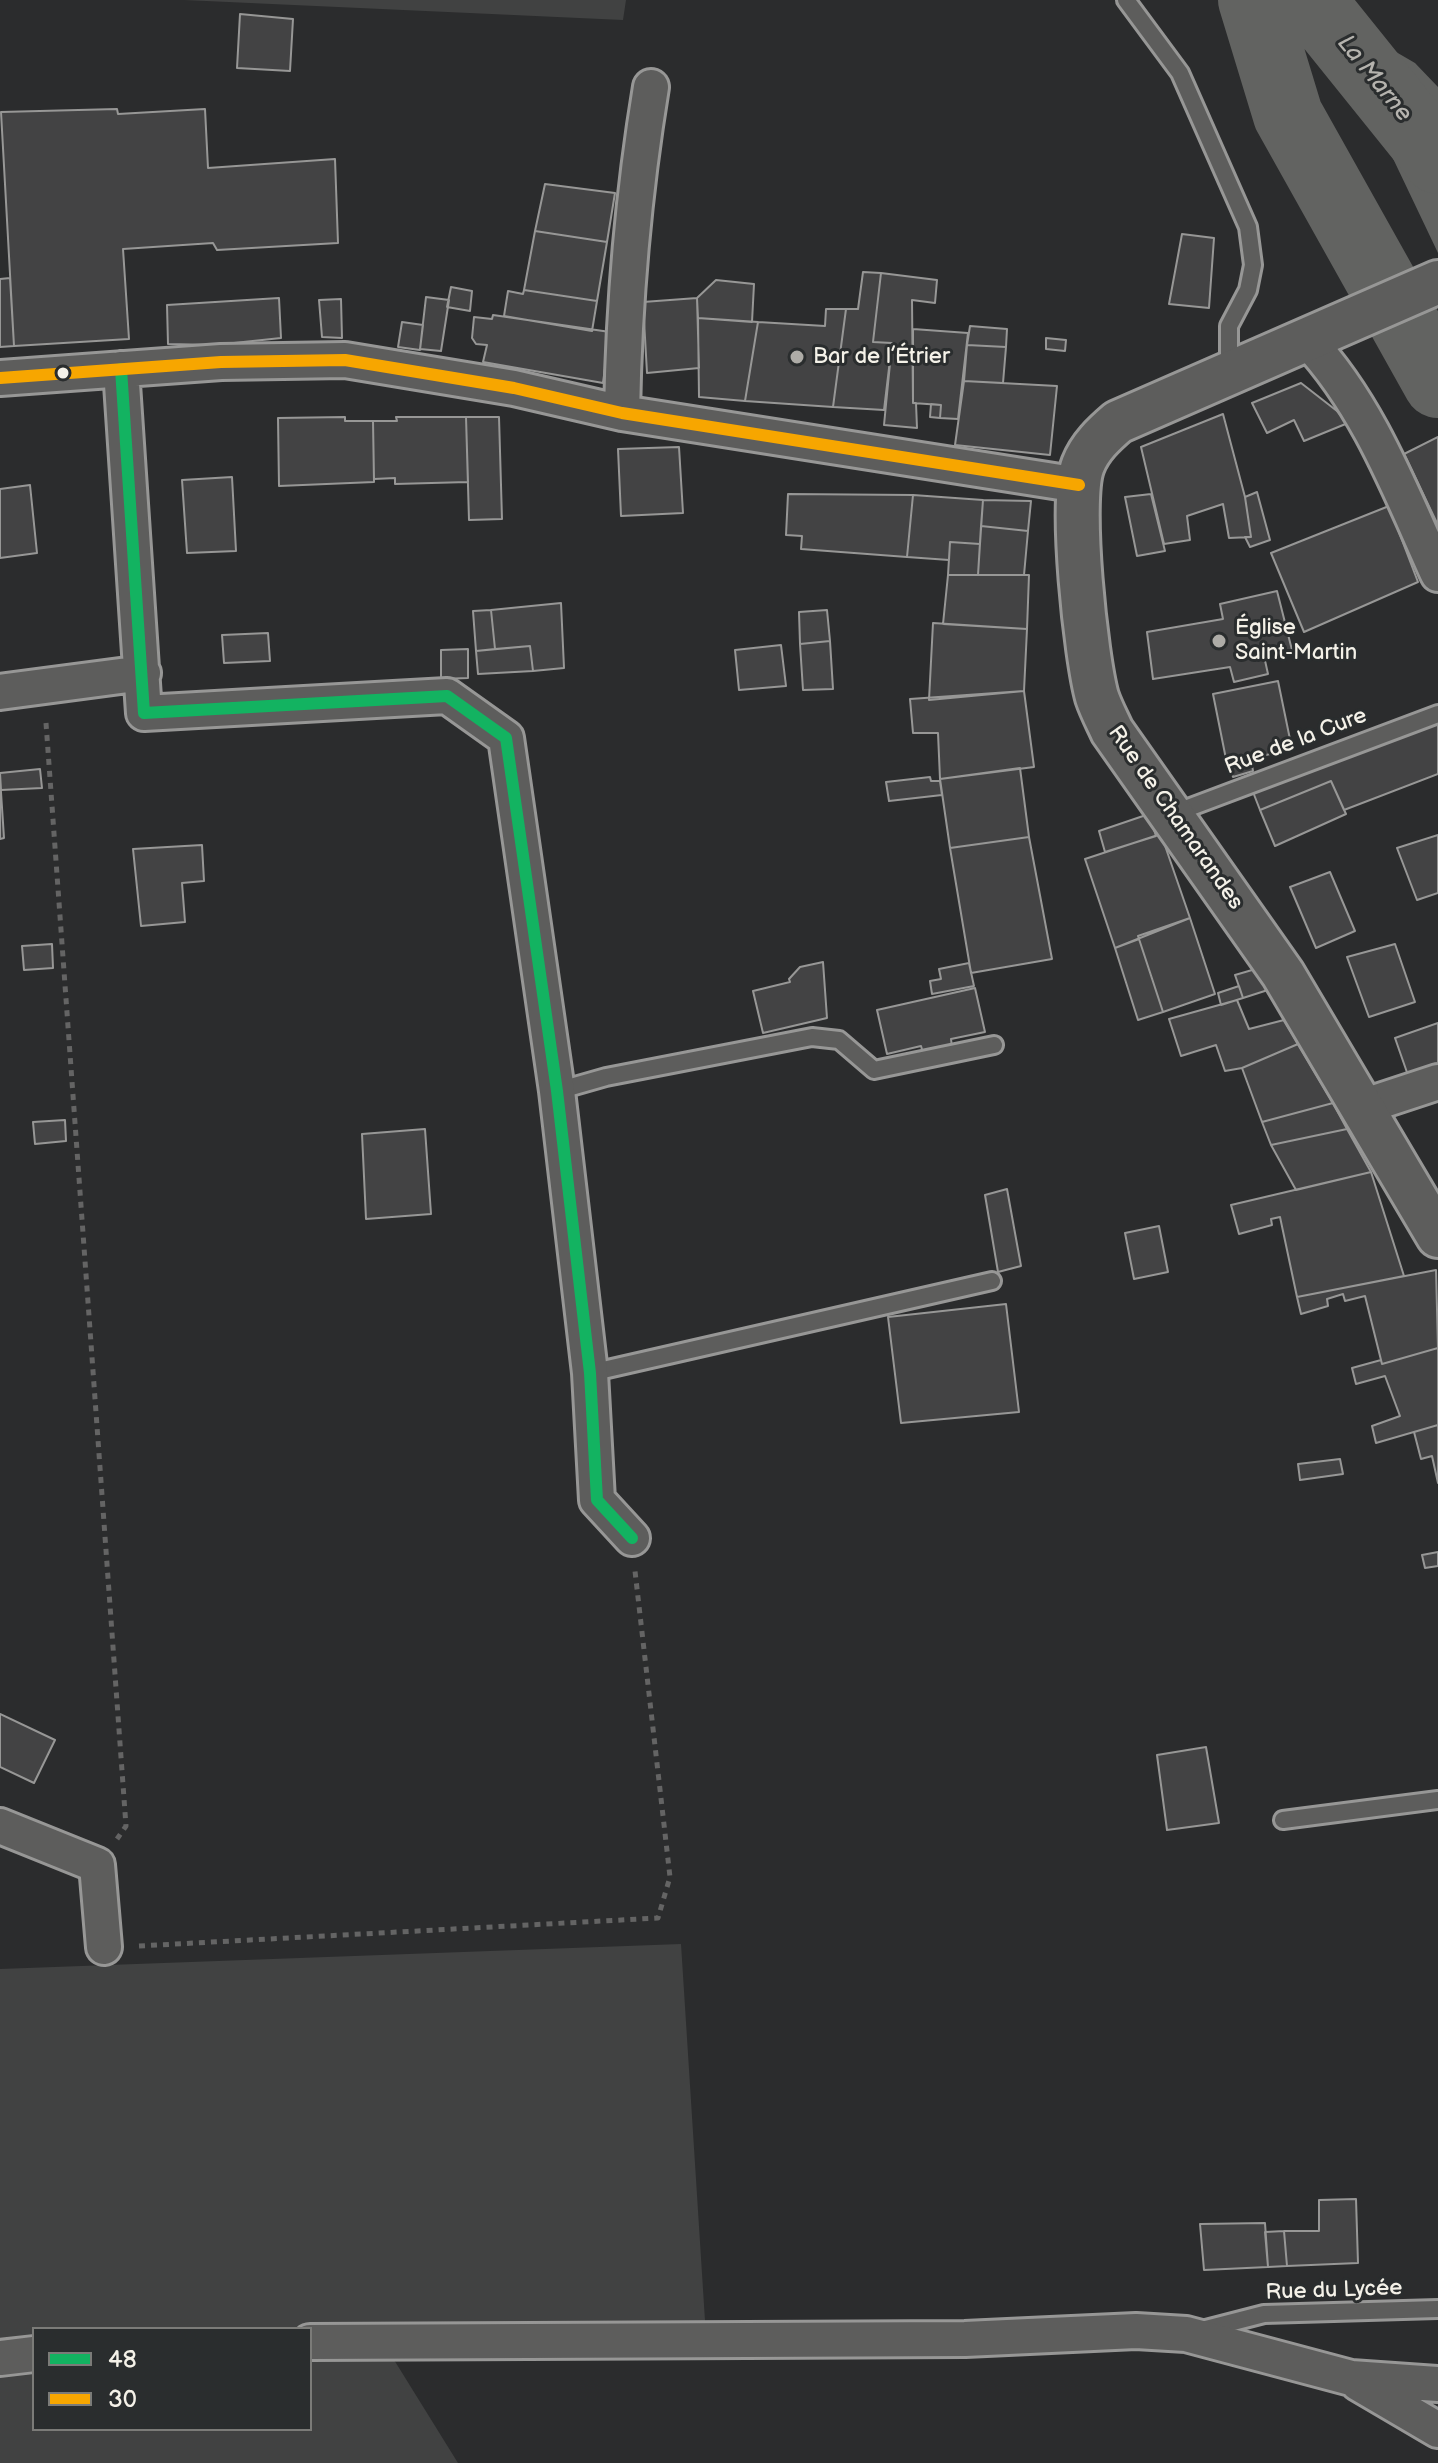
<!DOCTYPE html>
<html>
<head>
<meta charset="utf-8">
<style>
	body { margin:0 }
	#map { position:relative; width:1438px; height:2463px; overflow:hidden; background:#2b2c2d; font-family:"Balsamiq Sans",sans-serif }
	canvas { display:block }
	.legend { position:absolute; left:32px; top:2327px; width:280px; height:104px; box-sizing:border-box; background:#2a2d2e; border:2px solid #7b7b78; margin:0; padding:10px 14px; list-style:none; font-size:24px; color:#f4f1e8 }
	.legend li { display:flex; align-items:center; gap:16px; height:40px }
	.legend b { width:40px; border:2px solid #7b7b78 }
</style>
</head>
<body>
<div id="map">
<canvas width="1438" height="2463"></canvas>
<ul class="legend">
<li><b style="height:10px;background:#13b361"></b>48</li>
<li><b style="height:10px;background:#f7a600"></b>30</li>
</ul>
</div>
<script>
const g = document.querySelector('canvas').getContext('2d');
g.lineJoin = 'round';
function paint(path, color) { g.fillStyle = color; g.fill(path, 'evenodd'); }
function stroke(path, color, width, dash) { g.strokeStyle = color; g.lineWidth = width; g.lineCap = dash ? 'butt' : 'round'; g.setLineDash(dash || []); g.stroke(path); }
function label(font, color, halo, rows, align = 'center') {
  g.font = font + ' "Balsamiq Sans",sans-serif'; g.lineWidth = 6; g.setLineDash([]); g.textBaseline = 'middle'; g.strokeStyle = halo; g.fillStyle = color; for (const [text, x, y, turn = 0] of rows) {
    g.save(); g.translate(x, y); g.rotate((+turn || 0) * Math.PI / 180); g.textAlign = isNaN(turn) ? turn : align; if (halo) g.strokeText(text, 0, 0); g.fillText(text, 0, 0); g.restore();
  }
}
const green = new Path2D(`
	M184,0h442l-3,20z
	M681,1944l26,408 -316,3 67,108h-458v-494zM34,2329h276v100h-276z`);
const water = new Path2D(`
	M1353,27l62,36 23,24v166l-50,-105 -26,-66 -28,-32 1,-20z`);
const river = new Path2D(`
	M1253,0l35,115 150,268
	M1310,0l128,159`);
const building = new Path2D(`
	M240,14l53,5 -3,52 -53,-3z
	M117,109l1,5 87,-5 3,59 127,-9 3,84 -121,7 -4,-7 -90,6 6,90 -115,7 -13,-234z
	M545,184l70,9 -8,49 -72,-11z
	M535,231l72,11 -10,59 -73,-11z
	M1182,234l32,4 -5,70 -40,-4z
	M863,272l18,1 -8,69 19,1 -8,67 -51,-3 13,-98h12z
	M881,273l56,7 -2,23 -23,-3 1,103h3l1,25 -33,-3 8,-82 -19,-1z
	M10,278l4,68 -14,1v-68z
	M716,280l38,4 -2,38 -54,-4 -1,-20z
	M451,287l21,4 -2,20 -23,-4z
	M524,290l73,11 -5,30 -88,-15 4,-25 15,3z
	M426,297l23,3 -8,51 -21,-2z
	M279,298l2,40 -66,7 -47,-1 -1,-39z
	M697,298l2,70 -52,5 -4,-71z
	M341,299l1,39 -20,-1 -3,-37z
	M826,309h20l-13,98 -88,-6 13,-79 67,4z
	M493,315l117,17 -7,51 -120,-21 4,-17 -11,-1 -4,-6 2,-21 18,2z
	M698,318l60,4 -13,79 -46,-4z
	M402,322l21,3 -3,25 -22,-3z
	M970,326l37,3 -1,18 -39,-2z
	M913,329l55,4 -10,86 -18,-1 1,-13 -28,-2z
	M1046,338l20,2 -1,11 -19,-2z
	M967,345l39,2 -3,36 -39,-2z
	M964,381l93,5 -7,69 -95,-10z
	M1301,383l36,28 11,12 -44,18 -10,-21 -27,13 -15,-30z
	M931,404l10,1 -1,13 -10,-1z
	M1223,414l22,83 6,40 -22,1 -6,-34 -36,12 3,24 -26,4 -23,-97z
	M345,417v4h28l1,61 -95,4 -1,-68z
	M396,417h70l2,65 -73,2v-6l-21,1 -1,-58h24z
	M466,417h33l3,102 -33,1z
	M1438,437v88l-34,-71z
	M679,447l4,66 -62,3 -3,-67z
	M232,477l4,74 -49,2 -5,-73z
	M30,485l7,68 -37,5v-69z
	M1257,492l13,48 -20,7 -5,-10h6l-6,-40z
	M788,494l125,1 -6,62 -106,-8 1,-13 -16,-1z
	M1151,494l14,57 -28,5 -12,-59z
	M913,495l70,5 -3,44 -30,-2 -1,18 -42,-3z
	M983,500l48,1 -3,30 -47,-5z
	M1389,506l29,76 -114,50 -33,-79z
	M981,526l47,5 -4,44h-46z
	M950,542l30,2 -2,31h-30z
	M948,575h81l-2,54 -84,-5z
	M1277,591l15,59 -28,6 4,18 -34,8 -4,-15 -77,12 -6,-47 76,-13 -3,-15z
	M561,603l3,65 -31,3 -3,-25 -35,3 -4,-39z
	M491,610l4,39 -19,2 -3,-40z
	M827,610l3,31 -30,3 -1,-32z
	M933,623l94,6 -3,62 -95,9z
	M268,633l2,28 -46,2 -2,-28z
	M830,641l3,48 -30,1 -3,-46z
	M781,645l5,41 -47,4 -4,-40z
	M530,646l3,25 -55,3 -2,-23z
	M468,649v29l-27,1v-29z
	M1278,681l14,68 -65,15 -14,-70z
	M1024,691l10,76 -94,12 -2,-46h-25l-3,-34z
	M1438,723v51l-94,36 -13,-29 -71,29 -7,-18z
	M1251,759l2,12 -20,6 -4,-13z
	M1020,768l9,69 -79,11 -10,-69z
	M40,769l2,19 -41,2 -1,-17z
	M0,777l4,61 -4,1z
	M930,777l1,4h9l2,14 -53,6 -3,-19z
	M1331,781l15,33 -71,32 -15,-36z
	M1149,814l7,22 -51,16 -6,-21z
	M1161,834l29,84 -75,30 -30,-89z
	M1438,835v58l-21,7 -20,-52z
	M1029,837l23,122 -81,14 -21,-125z
	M202,845l2,36 -22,2 3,39 -44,4 -8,-77z
	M1330,872l25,59 -39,17 -26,-61z
	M1190,918l25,76 -52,18 -25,-76z
	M1139,939l24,73 -25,8 -23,-72z
	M52,944l1,24 -29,2 -2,-24z
	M1395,944l20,58 -46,15 -22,-60z
	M823,962l4,56 -64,15 -10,-42 37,-9 -1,-3 11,-12z
	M969,963l5,23 -42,8 -2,-13 11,-2 -2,-10z
	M1259,968l12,21 -28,9 -8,-23z
	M1239,986l4,12 -22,7 -3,-12z
	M975,988l10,44 -34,7 1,8 -29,6 -2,-7 -34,8 -10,-44z
	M1237,1000l12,29 35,-9 14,24 -56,24 -17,3 -9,-26 -35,11 -12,-37z
	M1438,1023v48l-28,10 -15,-43z
	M1298,1044l35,59 -71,19 -20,-54z
	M1333,1103l14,26 -76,16 -9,-23z
	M65,1120l1,21 -31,3 -2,-22z
	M425,1129l6,85 -65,5 -4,-85z
	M1347,1129l24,43 -75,18 -25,-45z
	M1371,1172l33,104 -107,21 -17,-80 -9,2 1,6 -33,9 -8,-29z
	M1007,1189l14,77 -23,6 -13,-77z
	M1159,1226l9,46 -34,7 -9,-46z
	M1436,1270l2,78 -56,16 -17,-68 -20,5 -2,-7 -16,5 1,7 -27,8 -4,-17z
	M1006,1304l13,108 -118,11 -13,-106z
	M1438,1348v77l-62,18 -4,-17 28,-10 -15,-40 -29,8 -4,-16 29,-8 1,4z
	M1438,1425v58l-6,-27 -11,3 -7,-27z
	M1340,1459l3,15 -43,6 -2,-16z
	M1438,1552v14l-13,2 -3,-13z
	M0,1714l55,26 -21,43 -34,-16z
	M1206,1747l13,76 -52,7 -10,-75z
	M1356,2199l2,64 -71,3 -3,-35h35v-31z
	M1265,2223l3,44 -64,3 -4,-46z
	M1284,2231l3,35 -19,1 -3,-35z`);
const path = new Path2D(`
	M46,723l80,1103 -9,13
	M139,1946l519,-28 12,-41 -35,-306`);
const service = new Path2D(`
	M1126,0l54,73 68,154 5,38 -5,25 -19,36v45
	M1172,814l266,-100
	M557,1091l49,-14 206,-40 27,3 35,30 120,-25
	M590,1373l402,-92
	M1283,1820l155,-20
	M1202,2330l62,-16 174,-5`);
const minor = new Path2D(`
	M1307,340c62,66 94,153 131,234
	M121,369l23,344 303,-17 59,42 51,353 33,282 7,127 35,38
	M0,378l221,-16 124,-2 169,28 108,25 457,72
	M622,413c2,-111 11,-217 29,-326
	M0,692l143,-19
	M1362,1107l76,-25
	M0,1826l97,39 7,82
	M310,2342l655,-3 171,-8 50,3 165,44 87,6
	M0,2358l34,-4
	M1358,2383l80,47`);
const tertiary = new Path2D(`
	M1438,282l-320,140c-14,12 -28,25 -35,43 -14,35 3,193 14,232 4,12 10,23 15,34l171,243 155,262`);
const bus1 = new Path2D(`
	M121,369l23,344 303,-17 59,42 51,353 33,282 7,127 35,38`);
const bus2 = new Path2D(`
	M0,378l221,-16 124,-2 169,28 108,25 457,72`);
const markers = [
	[797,357,8,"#aeaca7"],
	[63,373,7,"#f4f1e8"],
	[1219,641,8,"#aeaca7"]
];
const poiNames = [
	["Bar de l’Étrier",813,357],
	["Église",1235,628],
	["Saint-Martin",1235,653]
];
const streetNames = [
	["Rue de la Cure",1296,742,-21],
	["Rue de Chamarandes",1175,818,55],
	["Rue du Lycée",1334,2291,-2]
];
const waterNames = [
	["La Marne",1374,79,51]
];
paint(green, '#414242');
paint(water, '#626361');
stroke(river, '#626361', 70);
paint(building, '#434344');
stroke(building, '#979796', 2);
stroke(service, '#979796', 22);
stroke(minor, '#979796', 40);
stroke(tertiary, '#979796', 48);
stroke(path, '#646464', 5, [6, 6]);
stroke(service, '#5d5d5c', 16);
stroke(minor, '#5d5d5c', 34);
stroke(tertiary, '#5d5d5c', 42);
stroke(bus1, '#13b361', 12);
stroke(bus2, '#f7a600', 12);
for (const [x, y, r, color] of markers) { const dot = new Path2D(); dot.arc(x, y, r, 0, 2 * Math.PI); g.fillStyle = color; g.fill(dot); stroke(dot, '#2a2d2e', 3); }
label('22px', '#f4f1e8', '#2a2d2e', poiNames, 'left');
label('22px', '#f4f1e8', '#2a2d2e', streetNames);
label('italic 24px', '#b5b3ae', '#2a2d2e', waterNames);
</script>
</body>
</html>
